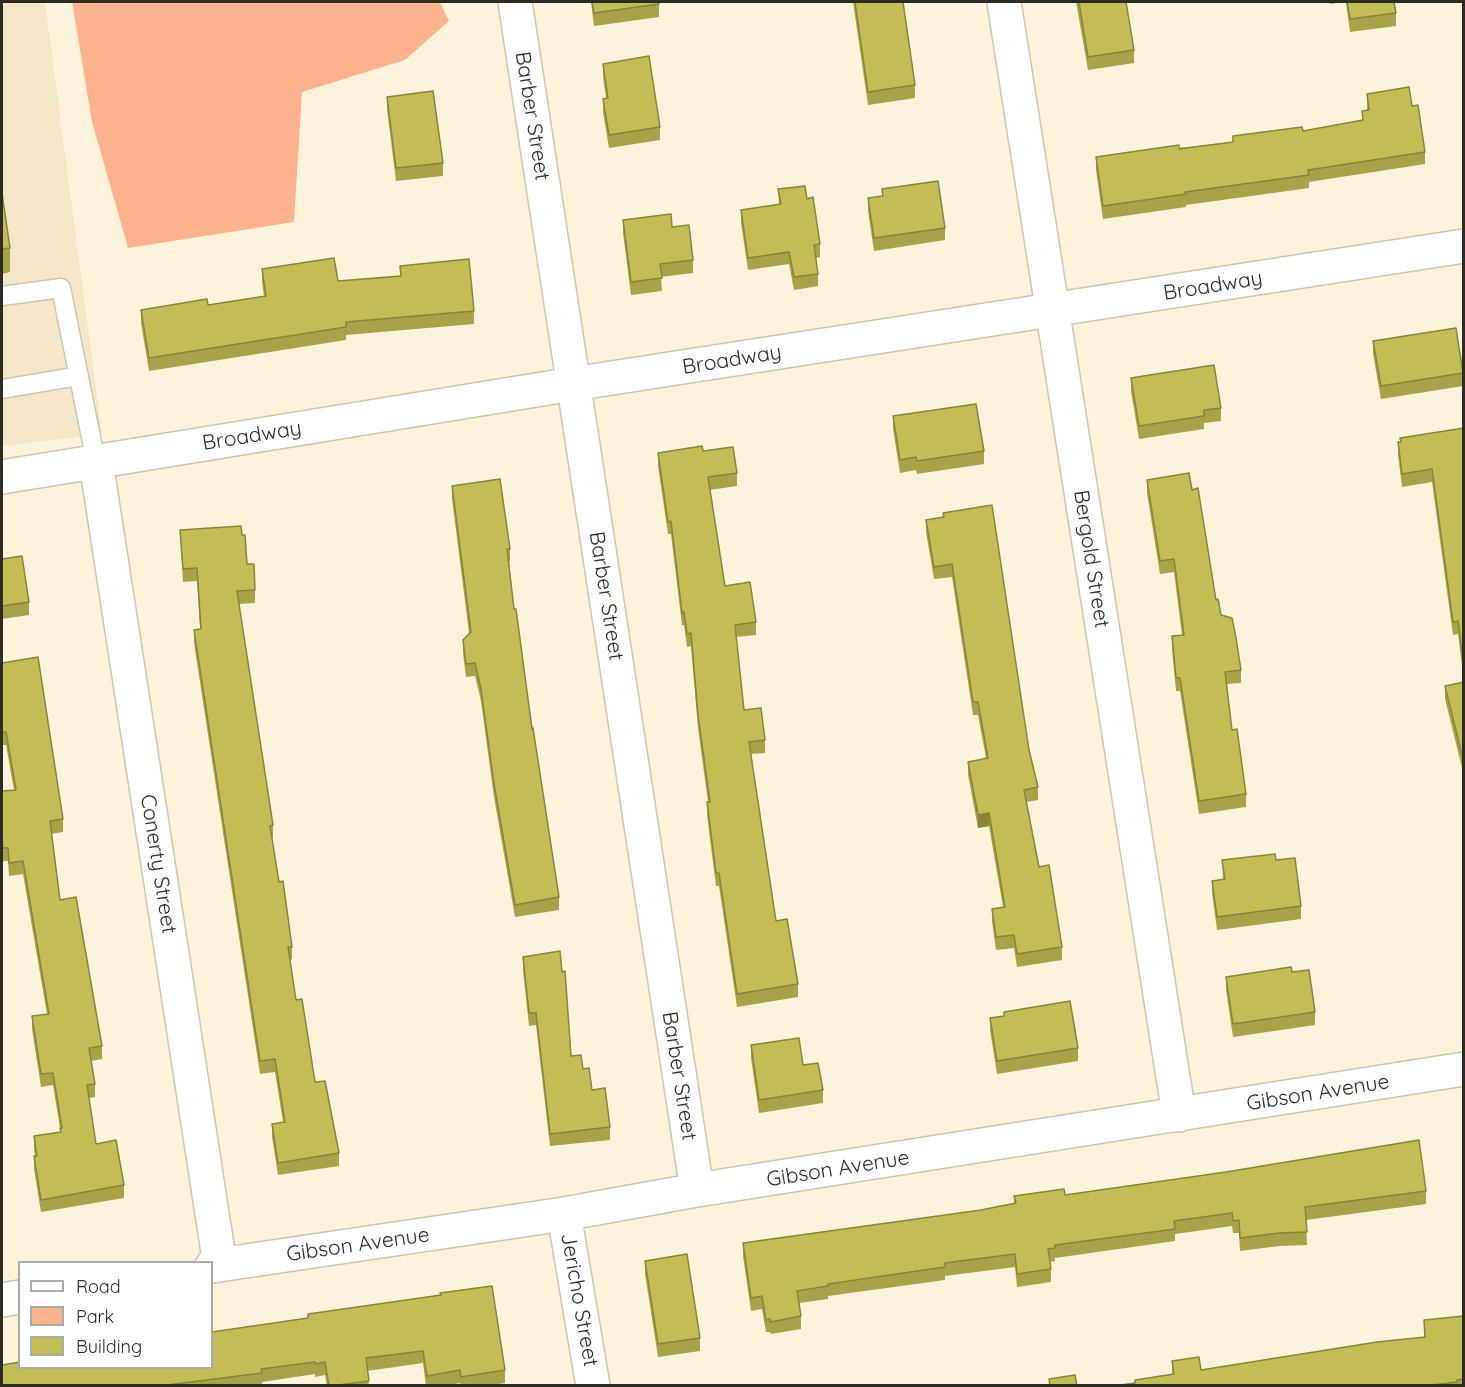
<!DOCTYPE html>
<html>
<head>
<meta charset="utf-8">
<style>
	body { margin:0 }
	#map { position:relative; width:1465px; height:1387px; overflow:hidden; background:#fdf3dd; font-family:Quicksand,sans-serif }
	canvas { display:block }
	.frame { position:absolute; inset:0; border:3px solid #2f2b23; pointer-events:none }
	.legend { position:absolute; left:18px; top:1261px; width:195px; height:108px; box-sizing:border-box; background:#fff; border:2px solid #acaaa7; margin:0; padding:8px 10px; list-style:none; font-size:18px; color:#2f2b23 }
	.legend li { display:flex; align-items:center; gap:12px; height:30px }
	.legend b { width:30px; border:2px solid #acaaa7 }
</style>
</head>
<body>
<div id="map">
<canvas width="1465" height="1387"></canvas>
<div class="frame"></div>
<ul class="legend">
<li><b style="height:8px;background:#fff"></b>Road</li>
<li><b style="height:16px;background:#fcb38d"></b>Park</li>
<li><b style="height:16px;background:#c3bd55"></b>Building</li>
</ul>
</div>
<script>
const g = document.querySelector('canvas').getContext('2d');
g.lineJoin = 'round';
function paint(path, color) { g.fillStyle = color; g.fill(path, 'evenodd'); }
function stroke(path, color, width, dash) { g.strokeStyle = color; g.lineWidth = width; g.lineCap = dash ? 'butt' : 'round'; g.setLineDash(dash || []); g.stroke(path); }
function label(font, color, halo, rows, align = 'center') {
  g.font = font + ' Quicksand,sans-serif'; g.lineWidth = 4.5; g.setLineDash([]); g.textBaseline = 'middle'; g.strokeStyle = halo; g.fillStyle = color; for (const [text, x, y, turn = 0] of rows) {
    g.save(); g.translate(x, y); g.rotate((+turn || 0) * Math.PI / 180); g.textAlign = isNaN(turn) ? turn : align; if (halo) g.strokeText(text, 0, 0); g.fillText(text, 0, 0); g.restore();
  }
}
const built = new Path2D(`
	M2,2h43l57,432 -100,12z`);
const green = new Path2D(`
	M72,2h368l9,19 -44,39 -103,32 -8,130 -166,26 -36,-126z`);
const lane = new Path2D(`
	M2,296l59,-8 35,174
	M2,389l77,-13`);
const street = new Path2D(`
	M515,2l182,1188
	M1004,2l175,1113
	M96,462l124,803
	M564,1214l29,172
	M212,1266l352,-52 133,-24 767,-121
	M2,1300l18,-3`);
const secondary = new Path2D(`
	M2,477l571,-93 891,-138`);
const wall = new Path2D(`
	M591,2h68v15l-65,9z
	M853,2h50l12,83v13l-47,7z
	M1076,2h50l8,48v13l-46,7z
	M1329,2h65l2,11v13l-46,6 -4,-30 -16,2z
	M603,64l57,63v13l-51,8 -6,-36v-13l3,-1 -3,-21z
	M1367,94l45,12 13,46v12l-116,18v6l-123,17v2l-83,12 -7,-49v-13l137,-15v-6l70,-5 59,-11v-9l5,-1z
	M387,97l56,66v13l-47,5 -9,-72z
	M778,189l29,10 13,45v13l-4,1 2,16v12l-24,4 -5,-26 -41,6 -7,-47v-13l38,-6z
	M882,189l63,39v12l-71,11 -6,-40v-13l14,-2z
	M2,193l8,55v24l-8,2z
	M623,220l49,7 21,33v13l-32,4 1,14 -31,4 -8,-62z
	M400,266l74,45v13l-128,11v5l-197,31 -8,-48v-13l67,-5 56,-9 -2,-14v-13l76,12 62,-5z
	M1373,341l90,32v13l-82,13 -8,-45z
	M1131,378l90,30v13l-17,2v6l-65,10 -8,-48z
	M893,416l91,35v13l-67,10 -1,-4 -16,3 -7,-44z
	M1464,428v253l-6,-47 -5,1 -21,-153 -30,5 -4,-32v-13h2v-4z
	M703,451l34,22v13l-27,4 15,96 31,36v13l-20,2 8,73 21,30v13l-14,1 25,167 22,63v13l-61,10 -18,-121h-3l-9,-71v-13h1l-10,-74 -7,-82 -4,1 -3,-22h-2l-11,-91h-3l-10,-68v-13z
	M1147,480l69,120 5,15 20,55v13l-14,1 5,46 14,64v13l-47,7 -19,-123h-4l-4,-42v-13l10,-1 -8,-63 -14,2 -13,-81z
	M452,486l58,63v12l-1,1 5,47 45,288v13l-44,7 -21,-120 -13,-96 -6,-25 -9,1 -3,-24v-13l6,-7 -17,-134z
	M943,513l86,237 9,37v13l-12,2 13,65 23,80v13l-45,7 -3,-19 -18,2 -4,-29v-12l11,-2 -14,-81 -11,2 -10,-53v-13l18,-4 -8,-43h-5l-21,-138 -18,2 -8,-47v-12l17,-3z
	M180,530l67,34 8,26v13l-16,1 34,221v13h-1l7,44 13,65v12l-2,1 6,40 19,82 24,71v13l-61,9 -6,-38v-13l11,-2 -8,-50 -15,2 -66,-431v-13l6,-1 -3,-48 -14,1z
	M2,559l27,43v13l-27,4z
	M2,663l61,156v13l-12,2 9,66 42,146v13l-11,2 4,23v13l-6,1 7,46 28,41v13l-83,14 -7,-43v-13h1l-1,-7v-13l26,-4v-4l-7,-43 -12,2 -9,-58v-13l15,-2 -24,-140 -14,2 -1,-15h-5l-1,-8v-62l12,-1 -8,-45h-4z
	M1464,682v86h-2l-17,-69v-13z
	M1222,860h54l25,46v13l-84,11 -5,-37v-12l11,-2z
	M523,957l48,99 12,13 27,58v13l-60,6 -14,-121 -7,1 -6,-56z
	M1292,972l23,40v13l-82,12 -7,-47v-13z
	M1004,1012l74,36v13l-81,13 -7,-44v-12l14,-2z
	M751,1045l52,20 20,25v13l-64,10 -8,-55z
	M1426,1191v13l-120,16 1,25 -28,1 -39,5 -1,-18h-6l-1,-7 -57,8v7l-120,17v3l-5,1 1,7v13l-34,5 -2,-20 -70,9v4l-117,16v3l-29,4 2,13v13l-30,5 -1,-2h-4l-4,-23 -11,2 -8,-55v-13l238,-33 33,-6v-8z
	M645,1261l55,77v13l-42,6 -13,-83z
	M308,1314l197,56v13l-18,3h-26l-1,-3 -14,3h-20l-3,-23 -56,8 2,15h-42l-2,-11 -10,2v-3l-53,8v4h-260l18,-18 288,-50z
	M1464,1316v70h-350l21,-3 37,-9v-13l29,9 223,-33v-17z`);
const shadedWall = new Path2D(`
	M1462,755h2v13h-2z
	M989,813v13l-11,2v-13z`);
const building = new Path2D(`
	M592,2h67v2l-65,9z
	M855,2h48l12,83 -47,7z
	M1079,2h47l8,48 -46,7z
	M1347,2h47l2,11 -46,6z
	M649,56l11,71 -51,8 -6,-36 5,-1 -5,-34z
	M1409,87l3,19 6,-1 7,47 -117,18 1,5 -124,17 1,2 -83,12 -7,-49 83,-12v4l54,-7v-6l69,-9 1,4 60,-11 -1,-9 7,-1 -2,-16z
	M433,91l10,72 -47,5 -9,-71z
	M938,181l7,47 -71,10 -6,-40 15,-2 -1,-7z
	M805,186l2,13 6,-2 7,47 -6,1 4,29 -24,3 -5,-25 -41,6 -7,-48 40,-6 -3,-15z
	M2,193l8,55 -8,1z
	M671,214l1,13 17,-2 4,35 -33,4 2,14 -31,4 -8,-62z
	M334,258l4,23 63,-5 -1,-10 69,-7 5,52 -128,11v5l-197,31 -8,-48 66,-11 1,6 58,-9 -4,-27z
	M1456,328l7,45 -82,13 -8,-45z
	M1214,365l7,43 -17,2v6l-65,10 -8,-48z
	M976,404l8,47 -67,10 -1,-4 -16,3 -7,-44z
	M1464,428v240l-6,-47 -5,1 -21,-153 -30,5 -4,-32h3l-1,-4z
	M702,446l1,5 30,-4 4,26 -29,4 17,109 25,-4 6,40 -21,3 9,85 17,-2 4,32 -16,2 27,179 11,-2 11,65 -61,10 -18,-121h-3l-9,-71h3l-12,-87 -7,-82 -4,1 -3,-22 -2,1 -11,-92 -3,1 -10,-69z
	M1189,473l3,17 6,-2 18,112 2,-1 3,16 11,3 4,20 5,32 -16,2 7,58 5,-1 9,65 -47,7 -19,-123h-4l-4,-42 12,-1 -10,-76 -14,2 -13,-81z
	M500,479l10,70h-3l7,60h2l16,120 1,-1 26,169 -44,8 -21,-121 -13,-95 -6,-26 -9,1 -3,-24 8,-8 -19,-146z
	M992,505l37,245 9,37 -14,3 15,77 10,-2 13,82 -45,7 -3,-19 -18,2 -4,-28 13,-2 -16,-94 -11,2 -10,-53 20,-4 -10,-56h-5l-21,-138 -18,3 -8,-47 18,-3 -1,-4z
	M241,526l1,9h3l2,29h7l1,26 -18,1 36,234 -3,1 9,56 4,-1 9,66h-4l8,53 6,-1 13,83 10,-1 14,72 -61,10 -6,-39 13,-2 -10,-63 -15,2 -66,-431 7,-1 -4,-61 -14,1 -3,-39z
	M22,556l7,46 -27,4v-47z
	M38,657l25,162 -13,2 10,79 16,-3 26,149 -13,2 6,36 -8,1 9,59 20,-4 8,45 -83,15 -7,-44h3l-3,-20 27,-4 -1,-4h2l-9,-55 -12,1 -9,-58 17,-2 -26,-153 -14,2 -1,-15h-5l-1,-8v-49l14,-1 -10,-58h-4v-69z
	M1464,682v73h-2l-17,-69z
	M1275,854l1,6 19,-2 6,48 -84,11 -5,-36 13,-2 -3,-19z
	M560,951l2,21 3,-1 6,85 10,-1 2,14 6,-1 3,22 13,-2 5,39 -60,7 -14,-121h-7l-6,-56z
	M1291,967l1,5 17,-2 6,42 -82,12 -7,-47z
	M1070,1001l8,47 -81,13 -7,-43 14,-2v-4z
	M799,1038l4,27 15,-2 5,27 -64,10 -8,-55z
	M1419,1140l7,51 -121,16 2,25 -28,1 -39,5 -1,-18 -6,1 -1,-8 -58,8 1,8 -120,16v3l-7,1 3,20 -34,5 -2,-20 -70,9v4l-117,17v2l-31,5 4,25 -30,6 -1,-3 -4,1 -4,-24 -11,2 -8,-55 238,-33 35,-7 -2,-7 50,-7 1,6 161,-23z
	M687,1254l13,84 -42,6 -13,-83z
	M492,1286l13,84 -44,7 -1,-7 -33,6 -4,-25 -57,7 3,23 -38,5h-2l-4,-24 -10,2v-2l-54,7 1,4 -103,13h-157v-21l18,-3v6h192v-36l96,-14v-4l133,-19 -1,-2z
	M1464,1316v63l-7,1v2l-35,4h-308l21,-3v-3l39,-6 -2,-13 27,-4 2,13 176,-28 48,-5 -1,-17z
	M1075,1375l2,11h-27l-1,-7z`);
const streetNames = [
	["Barber Street",532,116,81],
	["Broadway",1213,286,-9],
	["Broadway",732,360,-9],
	["Broadway",252,436,-9],
	["Bergold Street",1091,559,81],
	["Barber Street",606,596,81],
	["Conerty Street",158,864,81],
	["Barber Street",679,1076,81],
	["Gibson Avenue",1318,1093,-9],
	["Gibson Avenue",838,1169,-9],
	["Gibson Avenue",358,1245,-8],
	["Jericho Street",579,1300,80]
];
paint(built, '#f4e7c9');
paint(green, '#fcb38d');
stroke(lane, '#cec4af', 21);
stroke(street, '#cec4af', 36);
stroke(secondary, '#cec4af', 36);
stroke(lane, '#fff', 18);
stroke(street, '#fff', 33);
stroke(secondary, '#fff', 33);
paint(wall, '#a8a349');
paint(shadedWall, '#88843c');
paint(building, '#c3bd55');
stroke(building, '#88843c', 1.5);
label('21px', '#2f2b23', '#fff', streetNames);
</script>
</body>
</html>
